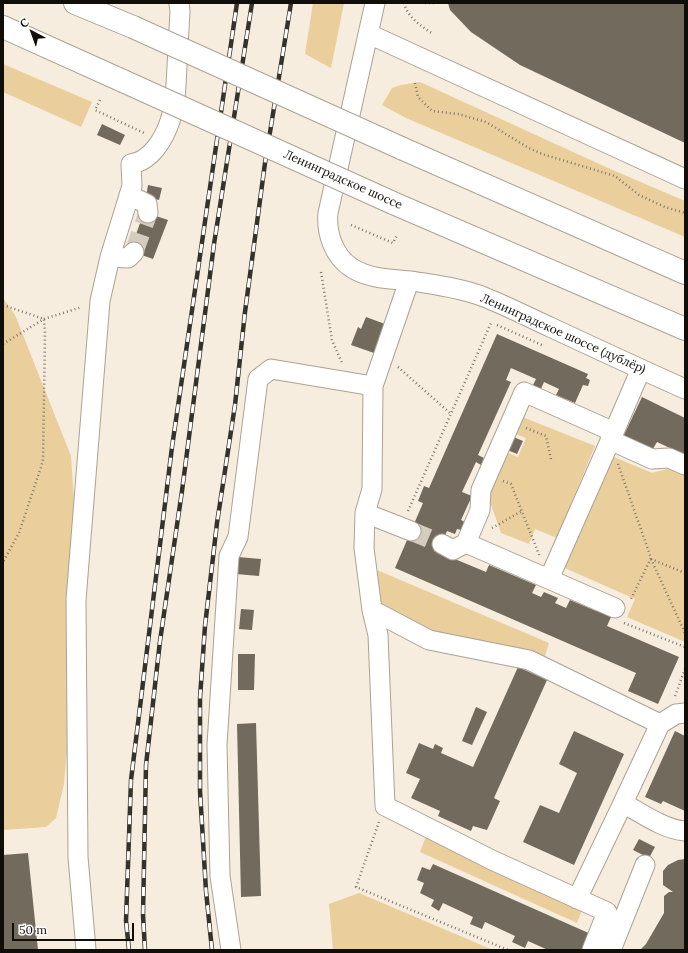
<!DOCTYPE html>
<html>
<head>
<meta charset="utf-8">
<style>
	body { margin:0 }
	#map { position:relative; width:688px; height:953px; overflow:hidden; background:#f6edde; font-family:Lora,serif }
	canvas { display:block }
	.frame { position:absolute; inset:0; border:4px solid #110e09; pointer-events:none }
	.north { position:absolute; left:12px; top:12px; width:40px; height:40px; -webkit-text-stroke:3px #fff; paint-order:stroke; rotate:319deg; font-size:11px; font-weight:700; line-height:16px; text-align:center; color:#110e09 }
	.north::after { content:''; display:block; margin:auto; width:14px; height:18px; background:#110e09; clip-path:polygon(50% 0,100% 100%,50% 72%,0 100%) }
	.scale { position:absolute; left:12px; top:923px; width:122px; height:18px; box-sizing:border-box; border:2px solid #110e09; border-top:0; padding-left:5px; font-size:12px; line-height:14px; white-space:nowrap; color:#110e09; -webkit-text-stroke:3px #fff; paint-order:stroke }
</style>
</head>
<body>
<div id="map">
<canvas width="688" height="953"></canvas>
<div class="frame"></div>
<div class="north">С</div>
<div class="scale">50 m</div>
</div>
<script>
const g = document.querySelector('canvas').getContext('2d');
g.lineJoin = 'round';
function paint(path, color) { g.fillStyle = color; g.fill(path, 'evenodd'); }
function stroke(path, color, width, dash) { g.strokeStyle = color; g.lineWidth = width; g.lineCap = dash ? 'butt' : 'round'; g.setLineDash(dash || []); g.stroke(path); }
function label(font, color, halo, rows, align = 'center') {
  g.font = font + ' Lora,serif'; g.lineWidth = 3; g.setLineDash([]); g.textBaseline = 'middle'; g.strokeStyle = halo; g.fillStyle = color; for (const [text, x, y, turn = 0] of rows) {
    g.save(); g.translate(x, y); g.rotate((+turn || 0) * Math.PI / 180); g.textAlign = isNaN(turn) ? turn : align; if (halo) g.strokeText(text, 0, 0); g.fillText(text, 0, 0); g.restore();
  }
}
const green = new Path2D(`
	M313,3h31l-13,65 -26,-14z
	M3,64l89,38 -11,25 -78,-35z
	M420,82l188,86 77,33v36l-279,-119 -24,-13 10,-17 9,-3z
	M3,298l12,17 56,141 5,76 -5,176 -7,76 -8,34 -10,9 -43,3z
	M520,416l75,30 -38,92 -22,-9 -6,15 -28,-11 -13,-37 17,-44 13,5 8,-19 -13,-5z
	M607,454l45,19 22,-6 11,5v170l-58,-25 8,-18 -77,-34z
	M377,570l172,73 -4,13 -115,-22 -50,-28z
	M427,834l155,76 -5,13 -157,-71z
	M359,893l134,57h-160l-4,-46z`);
const building = new Path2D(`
	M448,3h237v140l-165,-78 -49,-33 -21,-22z
	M102,124l23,11 -5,10 -23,-10z
	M148,185l14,3 -3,12 -13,-3z
	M144,212l24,8 -15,39 -23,-8z
	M366,317l19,7 -11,29 -23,-8 7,-18 3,2z
	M497,334l91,40 -2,4 4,2 -2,6 -5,-1 -8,18 -19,-8 3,-6 -15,-7 -3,7 -8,-4 3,-6 -25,-11 -5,12 5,2 -33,73 6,3 -3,7 -5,-3 -14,30 10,4 -11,24 4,2 -4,8 -4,-1 -2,5 -8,-3 -9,21 48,20 3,-7 47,20 -4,8 9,4 3,-5 14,6 -3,5 11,5 4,-8 26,11 2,-6 11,4 -3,6 5,2 -4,9 72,31 -21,47 -30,-13 8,-18 -241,-105 28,-65 -5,-2 6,-15 5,2z
	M642,397l43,21v37l-28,-13 -6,10 -29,-13z
	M511,436l12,5 -6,13 -12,-5z
	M238,557l23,2 -2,17 -23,-2z
	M241,609l13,1 -2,20 -13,-1z
	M238,654h17l-1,36h-16z
	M518,667l29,13 -53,118 6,3 -13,29 -14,-4 -2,5 -33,-15 2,-5 -29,-13 9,-19 -14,-6 13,-30 14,6 2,-5 8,4 -2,5 32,14z
	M476,707l11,5 -15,33 -10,-4z
	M256,723l5,173 -20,1 -4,-173z
	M574,731l50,23 -50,111 -51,-23 17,-37 19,8 18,-40 -18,-9z
	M675,731l10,5v75l-22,-10 -2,3 -16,-7z
	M639,839l16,8 -6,11 -16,-8z
	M28,853l10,97h-35v-95z
	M685,859v91h-45l6,-6 18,-31v-17l5,-4h4l-10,-7v-14l5,-6 10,-5z
	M433,864l160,71 -7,15h-38l-20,-9 -3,7 -13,-6 3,-6 -30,-14 -3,7 -12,-5 3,-7 -30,-14 -4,8 -8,-5 3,-6 -14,-7 4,-10 -7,-3 5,-13 8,3z`);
const minorTunnel = new Path2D(`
	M134,252l14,-39
	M411,531l31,13`);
const path = new Path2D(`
	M404,3c4,15 17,23 29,31
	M425,3h11
	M415,83l3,14 14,14 26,3 28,8 41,25 15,7 73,22 24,19 26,12 20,6
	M100,100l-5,10 49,23
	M351,225l42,18 4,-8
	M321,272l11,68 10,23
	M3,305l41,14 1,14 -2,128 -24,72 -16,29
	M497,325l47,21
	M3,344l41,-25 38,-12
	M398,367l53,47
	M526,428l20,8 5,23
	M618,464l33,94 -21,43
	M503,481l8,3 29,73
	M408,511l83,-188
	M492,528l30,-17
	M651,559l34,74
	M651,559l34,14
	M624,623l61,24
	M675,696l10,-27
	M379,822l-23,65 152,63`);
const minor = new Path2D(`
	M375,3l-47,210c-2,20 6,44 24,55 17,11 39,11 59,13 24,4 50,7 73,16 23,9 44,20 66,30 45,21 90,42 135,62
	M369,34l316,145
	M129,195l18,9 1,9
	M110,257l18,1 6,-6
	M409,281l-36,105 -1,103 -7,24 -1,35 8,62 6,25 7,171 109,55 113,51 -15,38
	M610,440l42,19 17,-1 16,7
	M365,513l46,18
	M442,544l11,6 13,-7
	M549,579l65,-147
	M615,608l-149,-65 14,-33 1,-20 43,-98 90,40 27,-63
	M372,610l57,30 100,20 131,64
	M685,713l-9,1 -16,10 -37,79c18,10 42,27 62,28
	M577,899l46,-96
	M86,950l-8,-93 -2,-257 24,-299 10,-44 22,-71 -1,-22c20,-3 33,-25 39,-43 6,-18 6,-37 7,-55 1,-18 2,-37 3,-55l-1,-8
	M231,950l-11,-74 -3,-131 12,-189 9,-19 20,-158 13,-10 102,17
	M611,950l34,-85`);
const major = new Path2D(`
	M75,3l58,24
	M3,27l120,54
	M401,148l284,125
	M393,203l292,126`);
const rail = new Path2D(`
	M129,950l-3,-29 5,-141 41,-333 65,-444
	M145,950l-2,-35 3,-150 14,-124 22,-150 32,-247 38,-241
	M212,950l-6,-59 -6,-100v-93l5,-72 12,-103 18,-118 10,-93 20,-149 26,-160`);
const majorBridge = new Path2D(`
	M133,27l268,121
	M123,81l270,122`);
const streetNames = [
	["Ленинградское шоссе",343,180,24],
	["Ленинградское шоссе (дублёр)",563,334,24]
];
paint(green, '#eace9c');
paint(building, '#726a5d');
stroke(minorTunnel, '#d4ccbe', 19, [19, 10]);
stroke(minor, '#aba294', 21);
stroke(major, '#aba294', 24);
stroke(path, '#7d776d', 2.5, [1, 3]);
stroke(minor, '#fff', 19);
stroke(major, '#fff', 22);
stroke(rail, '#35312b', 4.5);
stroke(rail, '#fff', 3, [9]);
stroke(majorBridge, '#aba294', 24, []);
stroke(majorBridge, '#fff', 22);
label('12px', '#110e09', '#fff', streetNames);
</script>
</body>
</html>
